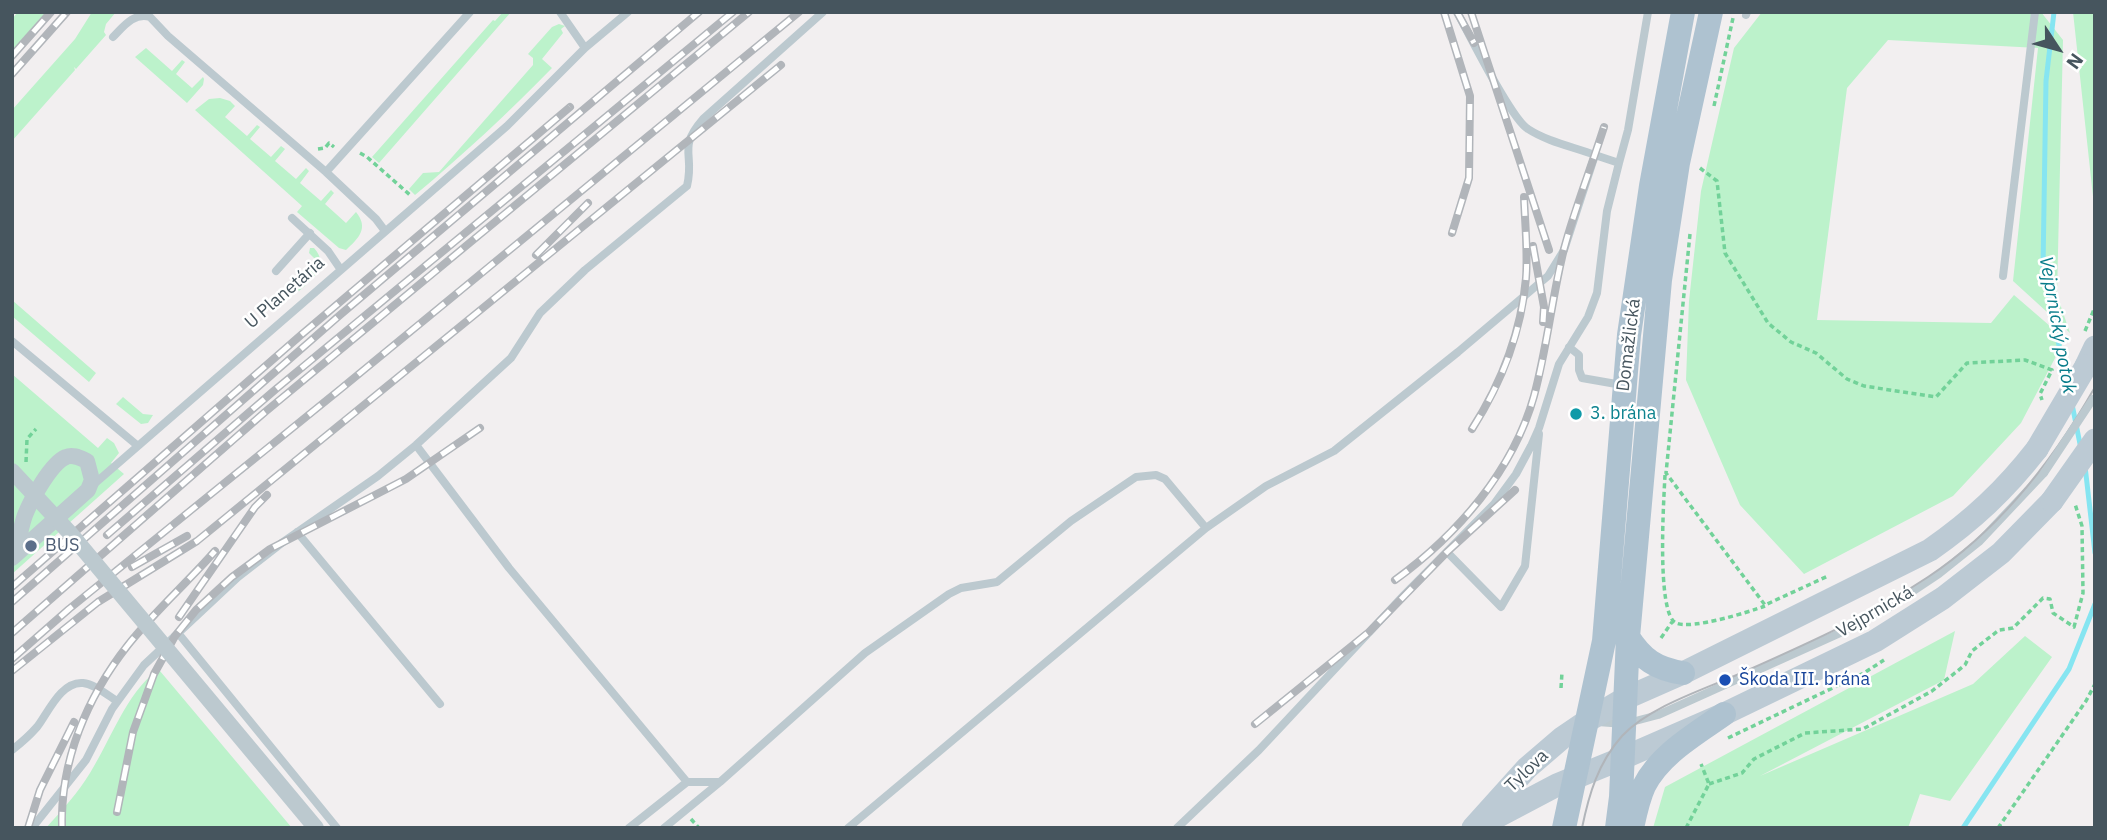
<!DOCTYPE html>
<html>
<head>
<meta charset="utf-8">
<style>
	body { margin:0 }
	#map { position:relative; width:2107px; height:840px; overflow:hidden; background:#f2eff0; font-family:"IBM Plex Sans",sans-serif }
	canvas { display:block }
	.frame { position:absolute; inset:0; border:14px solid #46555e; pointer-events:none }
	.north { position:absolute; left:2023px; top:14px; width:70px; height:70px; -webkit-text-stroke:5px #fff; paint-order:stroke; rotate:126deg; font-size:19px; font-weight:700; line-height:28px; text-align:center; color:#46555e }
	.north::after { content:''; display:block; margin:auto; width:24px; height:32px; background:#46555e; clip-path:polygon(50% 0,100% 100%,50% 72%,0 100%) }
</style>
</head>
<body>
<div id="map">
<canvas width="2107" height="840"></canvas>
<div class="frame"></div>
<div class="north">N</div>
</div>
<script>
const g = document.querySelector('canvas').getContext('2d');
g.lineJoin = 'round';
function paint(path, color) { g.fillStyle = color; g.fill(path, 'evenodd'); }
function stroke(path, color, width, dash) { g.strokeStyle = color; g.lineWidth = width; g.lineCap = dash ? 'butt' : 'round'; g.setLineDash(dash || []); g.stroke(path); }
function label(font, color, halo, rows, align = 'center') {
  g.font = font + ' "IBM Plex Sans",sans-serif'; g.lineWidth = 5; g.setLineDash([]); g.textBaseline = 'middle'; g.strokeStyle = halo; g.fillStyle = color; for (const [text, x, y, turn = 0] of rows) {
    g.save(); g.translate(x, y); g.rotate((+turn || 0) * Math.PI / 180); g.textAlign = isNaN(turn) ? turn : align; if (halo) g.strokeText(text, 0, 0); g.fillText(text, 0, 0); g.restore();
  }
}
const green = new Path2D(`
	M18,12h28l-34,39v-32z
	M92,12h24l-10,12 -2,8 2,3 -30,34 -2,-2 1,3 -63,71v-31l63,-71z
	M503,12h8l-132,151 -7,-6 121,-137 2,1z
	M1762,12h279l22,28 -6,255 13,38 -57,-52 25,-233 -150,-8 -41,48 -30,232 174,3 23,-28 51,44 -44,84 -68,73 -149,78 -64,-69 -54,-125 3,-79 12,-110 33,-143z
	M2073,12h22v203z
	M559,24l6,2 -4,3 2,4 -21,26 10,9c-44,45 -89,87 -137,127l-6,-6 14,-16 16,-1 94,-107v-7l-5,-4 24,-27z
	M146,48l26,23 10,-11 3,2 -9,12 16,14 11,-11 1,2 -1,6 -16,18 -52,-46z
	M220,98l10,3 5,5 -10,11 22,19 10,-11 3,2 -10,12 21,18 10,-11 4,3 -10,12 21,18 10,-11 3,3 -9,12 21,18 10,-11 3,3 -9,11 21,19 10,-11c13,16 3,26 -10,38l-7,-2 -42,-36 5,-6 -107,-96 14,-11z
	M310,248h4c16,18 -1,31 -15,43l-7,-6 23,-26 -6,-6z
	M12,300l84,73 -7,9 -77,-66z
	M12,374l86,74 9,-10 7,5 5,10 -8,10 13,11 -112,100z
	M123,397l20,17 10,1 -5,8 -7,1 -25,-20z
	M1955,631l-11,49 -184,96 213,-92 52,-48 27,21 -102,144 -30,-7 -12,34h-255l12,-41z
	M158,669l2,2 132,157h-246c16,-18 32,-35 44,-55 23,-37 34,-76 68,-104z`);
const stream = new Path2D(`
	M2054,12l-8,69 -3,187 24,116
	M2072,404l9,45
	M2085,466l10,87
	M1963,828l106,-159 26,-65`);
const path = new Path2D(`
	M1714,106l19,-88
	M318,149l7,-1 4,-5 5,4
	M360,153l7,4 43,38
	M1700,168l17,13 8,72 43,70 23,19 25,11 31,26 17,7 72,11 31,-34 58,-3 27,10 -12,24 2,6
	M1690,234l-24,239 99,132 63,-29
	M2085,331l10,-24
	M26,462l1,-23 9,-10
	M1665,475c-1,22 -9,139 11,148 15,7 73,-11 89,-17
	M1661,638l11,-16
	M1561,688l1,-16
	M1728,738l136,-65 20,-13
	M1709,784l33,-11 12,-14 51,-26 58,-4 69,-38 33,-26 7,-14 27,-21 14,-2 30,-30 7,1 3,14 21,14 9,-34 -1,-67 -7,-22
	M691,819l8,9
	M1686,828l23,-44 -8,-20
	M1998,828l88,-127 9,-17`);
const lane = new Path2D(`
	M560,12l25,36
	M1746,15l1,-3
	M113,37c10,-10 21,-25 37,-20l18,19 158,136 50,47 9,12
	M1595,155l24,8 9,-33 20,-118
	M326,172l144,-160
	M292,218l36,33 13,19
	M276,271l34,-38
	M2003,276l32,-264
	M12,341l126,105
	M1569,347l10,8v15l3,8 40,7
	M416,445l93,123 178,214h33l145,-129 84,-59 12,-6 36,-6 74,-61 65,-44 20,-2 9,4 41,49
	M93,485l414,-359 78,-78 43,-36
	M297,532l143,172
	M1447,552l54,55 24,-41 14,-132
	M178,633l159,195
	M1598,722l26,2 34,-9 182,-82 48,-25 51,-34 40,-32 65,-69
	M12,750c9,-7 18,-15 25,-23 11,-14 24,-46 46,-44 12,1 24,12 34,18
	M32,828l54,-68 26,-51 32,-44 94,-88 45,-35 95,-66 38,-31 95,-87 29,-45 45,-43 102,-84c8,-33 -10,-37 16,-67l120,-107
	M629,828l58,-46
	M664,828l56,-46
	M848,828l358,-300 60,-42 68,-35 124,-99 90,-76 16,-26 31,-95c-21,-8 -47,-13 -67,-26 -17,-10 -59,-95 -71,-117
	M1177,828l82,-78 145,-155 90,-91 22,-30 15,-28 8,-18 20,-64 29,-47 9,-24 10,-82 12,-48`);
const street = new Path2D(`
	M12,558l76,-68 4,-10 -5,-19c-7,-3 -14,-7 -21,-4 -15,6 -35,43 -41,58 -5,14 -6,28 -12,42`);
const secondary = new Path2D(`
	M2086,366l9,-19
	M1485,823l72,-38 66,-27 101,-44 151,-73 68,-43 58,-45 51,-52
	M1473,828l54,-60 35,-30 25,-17 37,-22 59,-26 247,-123c43,-30 75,-60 107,-101`);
const primary = new Path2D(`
	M1628,637c14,22 28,32 55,36
	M1564,828l40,-187 25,-306 22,-149 32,-174
	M1617,828l4,-31 7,-160 32,-357 18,-117 33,-151
	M1632,828c3,-14 6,-29 12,-42 16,-32 52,-52 80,-72`);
const tram = new Path2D(`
	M1582,828c7,-34 16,-65 40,-92 27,-29 80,-46 117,-62 65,-29 129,-57 189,-97 71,-47 125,-116 167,-190`);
const rail = new Path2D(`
	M1444,12l26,84 -1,82 -17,55
	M1457,12l17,31
	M1471,12l78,238
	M12,56l39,-44
	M12,74l55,-62
	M1533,246l11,61 -1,15
	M536,255l52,-52
	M1472,429c30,-47 49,-95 54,-151 2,-26 -1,-54 -2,-81
	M107,535l169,-146 457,-377
	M132,567l55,-31
	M1395,580c62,-45 118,-109 139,-184 13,-48 18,-99 30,-147 11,-41 27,-81 40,-122
	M12,587l289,-252 269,-228
	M12,602l328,-287 359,-303
	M179,617l76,-110 12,-12
	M12,633l253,-221 484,-400
	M12,659l57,-50 274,-222 456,-375
	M12,671l86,-69 99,-61 584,-476
	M1255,724l114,-92 78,-80 68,-62
	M117,812l16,-80 21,-58 21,-38 21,-26 36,-33 38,-28 136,-70 74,-51
	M28,828l12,-38 34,-68
	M62,828c-2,-67 25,-131 66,-183 26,-33 59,-62 87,-94`);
const laneBridge = new Path2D(`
	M2044,473l49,-74`);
const streetBridge = new Path2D(`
	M12,471l57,61 247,296`);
const secondaryBridge = new Path2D(`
	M2037,449l49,-83
	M2052,501l43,-61`);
const markers = [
	[1576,414,7,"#0f9aa8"],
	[31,546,7,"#5c6f8a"],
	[1725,680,7,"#1a4fb4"]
];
const streetNames = [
	["U Planetária",285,293,-41],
	["Domažlická",1629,345,-83],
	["Vejprnická",1875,612,-30],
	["Tylova",1527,771,-44]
];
const cultureNames = [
	["3. brána",1590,414]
];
const serviceNames = [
	["BUS",45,546]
];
const transitNames = [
	["Škoda III. brána",1739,680]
];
const waterNames = [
	["Vejprnický potok",2057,325,80]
];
paint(green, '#bcf2cb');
stroke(stream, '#86e5f1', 5);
stroke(path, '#72d299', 3.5, [5, 3.5]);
stroke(lane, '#bcc9cf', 8);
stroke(street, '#bcc9cf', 16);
stroke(secondary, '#bccad4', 23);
stroke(primary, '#aec2d0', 24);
stroke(tram, '#b1b5ba', 2);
stroke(rail, '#b1b5ba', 8);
stroke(rail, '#fff', 5, [16]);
stroke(laneBridge, '#bcc9cf', 8);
stroke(streetBridge, '#bcc9cf', 16);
stroke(secondaryBridge, '#bccad4', 23);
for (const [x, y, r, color] of markers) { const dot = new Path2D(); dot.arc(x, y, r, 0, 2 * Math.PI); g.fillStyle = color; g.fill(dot); stroke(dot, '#fff', 2.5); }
label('18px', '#46555e', '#fff', streetNames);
label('18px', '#0d838f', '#fff', cultureNames, 'left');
label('18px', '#4e5e75', '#fff', serviceNames, 'left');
label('18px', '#164399', '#fff', transitNames, 'left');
label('italic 19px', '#077c8a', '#fff', waterNames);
</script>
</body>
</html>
